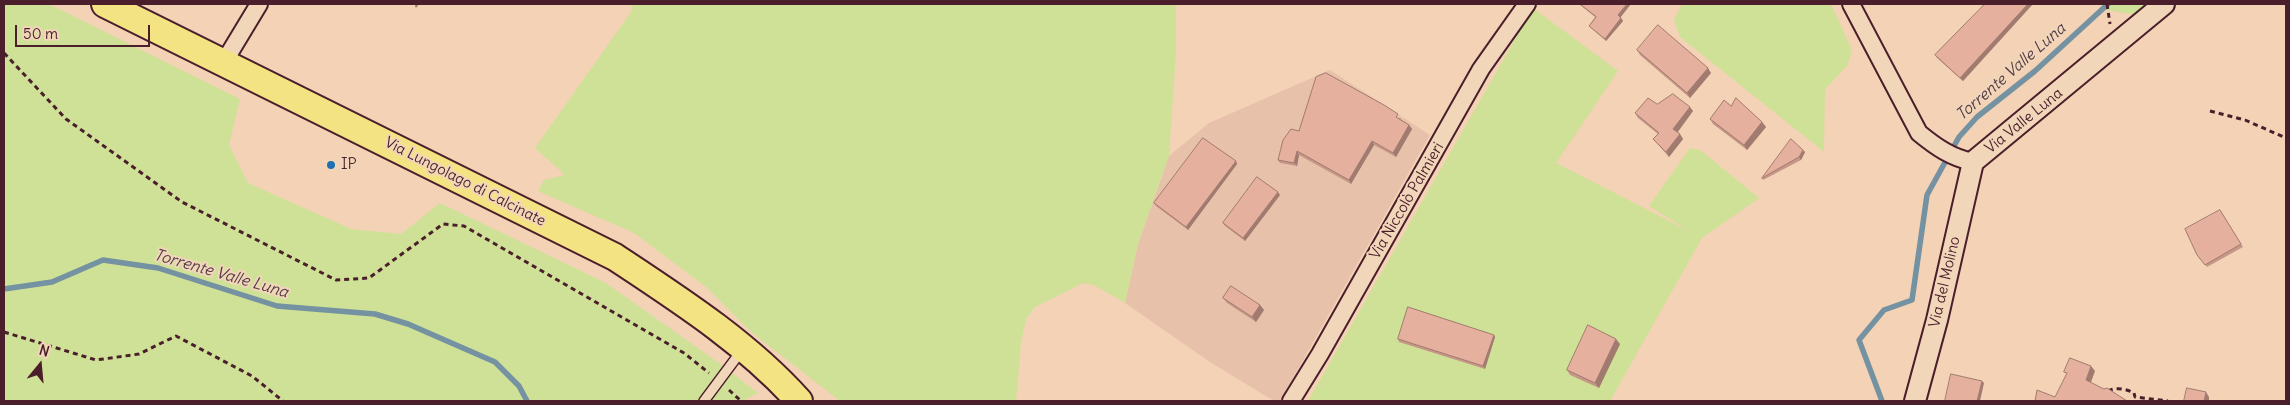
<!DOCTYPE html>
<html>
<head>
<meta charset="utf-8">
<style>
	body { margin:0 }
	#map { position:relative; width:2290px; height:405px; overflow:hidden; background:#f3d2b6; font-family:Delius,sans-serif }
	canvas { display:block }
	.frame { position:absolute; inset:0; border:5px solid #4a1f2b; pointer-events:none }
	.north { position:absolute; left:15px; top:340px; width:50px; height:50px; -webkit-text-stroke:4px #f2d6b9; paint-order:stroke; rotate:17deg; font-size:14px; font-weight:700; line-height:20px; text-align:center; color:#4a1f2b }
	.north::after { content:''; display:block; margin:auto; width:18px; height:22px; background:#4a1f2b; clip-path:polygon(50% 0,100% 100%,50% 72%,0 100%) }
	.scale { position:absolute; left:15px; top:25px; width:135px; height:22px; box-sizing:border-box; border:2px solid #4a1f2b; border-top:0; padding-left:6px; font-size:15px; line-height:18px; white-space:nowrap; color:#4a1f2b; -webkit-text-stroke:4px #f2d6b9; paint-order:stroke }
</style>
</head>
<body>
<div id="map">
<canvas width="2290" height="405"></canvas>
<div class="frame"></div>
<div class="north">N</div>
<div class="scale">50 m</div>
</div>
<script>
const g = document.querySelector('canvas').getContext('2d');
g.lineJoin = 'round';
function paint(path, color) { g.fillStyle = color; g.fill(path, 'evenodd'); }
function stroke(path, color, width, dash) { g.strokeStyle = color; g.lineWidth = width; g.lineCap = dash ? 'butt' : 'round'; g.setLineDash(dash || []); g.stroke(path); }
function label(font, color, halo, rows, align = 'center') {
  g.font = font + ' Delius,sans-serif'; g.lineWidth = 4; g.setLineDash([]); g.textBaseline = 'middle'; g.strokeStyle = halo; g.fillStyle = color; for (const [text, x, y, turn = 0] of rows) {
    g.save(); g.translate(x, y); g.rotate((+turn || 0) * Math.PI / 180); g.textAlign = isNaN(turn) ? turn : align; if (halo) g.strokeText(text, 0, 0); g.fillText(text, 0, 0); g.restore();
  }
}
const built = new Path2D(`
	M1330,70l100,65 -150,266h-6l-64,-39 -85,-59 13,-59 31,-88 40,-33z`);
const green = new Path2D(`
	M4,4h45l191,95 -11,46 19,38 103,46 50,5 39,-31 166,80 113,80 39,30 -16,8h-738z
	M632,4h544v48l-7,104 -31,88 -13,59 -31,-18 -11,-2 -48,24 -9,12 -5,24 -5,58h-176l-89,-69 -45,-45 -72,-54 -96,-42 6,-11 21,-5 -30,-27 96,-136z
	M1682,4h149l21,46 -5,16 -22,23 -1,63 -144,-115 -6,-17z
	M2099,4h49l-9,11 -34,-5z
	M1533,8l85,63 -62,92 135,69 -42,-26 41,-58 10,2 59,48 -57,40 -92,163h-302z`);
const stream = new Path2D(`
	M4,289l48,-7 51,-22 55,8 119,38 98,8 33,10 87,38 24,24 8,15
	M1882,401l-23,-61 25,-30 28,-10 15,-105 32,-58 18,-20 58,-46 73,-67`);
const path = new Path2D(`
	M2107,4l3,20
	M4,53l62,66 116,83 154,78 33,-2 74,-54 21,2 220,127 25,20
	M2210,111l35,9 41,18
	M4,332l92,28 43,-6 37,-18 76,40 31,25
	M729,390l12,11
	M2108,391c7,-4 19,-2 26,2l1,4 33,4`);
const service = new Path2D(`
	M704,401l38,-51`);
const minor = new Path2D(`
	M1851,4l68,129c17,14 33,25 54,29
	M224,62l35,-58
	M1291,401l29,-47 161,-285 46,-65`);
const tertiary = new Path2D(`
	M1915,401l22,-81 36,-158 191,-158`);
const primary = new Path2D(`
	M105,4l510,253c65,43 132,86 184,144`);
const wall = new Path2D(`
	M1579,4h52l-11,13 3,4 -17,20 -15,-13 -2,-2 6,-9z
	M1985,4h46l1,1 -69,76 -26,-23 -2,-3z
	M1637,50l74,23 -21,25 -50,-43z
	M1657,104l36,7 -15,21 5,7 -14,18 -16,-18 5,-5 -20,-16 -3,-5z
	M1731,106l31,16 4,5 -19,23 -34,-26 -3,-5z
	M1401,118l-1,1 9,6 3,4 -16,28 -22,-12 -23,39 -52,-29 -2,11 -17,-3 -2,-3 21,-29z
	M1805,152l-4,8 -38,20 -1,-2z
	M1236,161l1,3 -49,66 -32,-24 -2,-3z
	M1280,195l-35,46 -20,-15 -2,-3z
	M2220,210l23,37 -36,20 -10,-12z
	M1223,298l37,7 4,5 -8,12 -29,-19z
	M1494,335l1,2 -10,32 -86,-27 -1,-3z
	M1620,344l-21,44 -29,-13 -3,-5z`);
const shadedWall = new Path2D(`
	M416,4h3l-3,4 -1,-2z
	M1627,4h4l-11,14 -2,-3z
	M2028,4h3l1,1 -69,76 -3,-3z
	M1621,18l2,3 -17,20 -1,-2z
	M1708,68l3,5 -21,25 -3,-5z
	M1690,107l3,4 -17,23 -3,-5z
	M1762,122l4,5 -19,23 -3,-5z
	M1409,125l3,4 -16,28 -3,-4z
	M1680,134l3,5 -14,18 -3,-5z
	M1372,141l2,4 -23,39 -2,-4z
	M1803,150l2,2 -4,8 -2,-3z
	M1297,151l2,4 -2,11 -3,-3z
	M1236,161l1,3 -49,66 -2,-3z
	M1278,192l2,3 -35,46 -2,-3z
	M1260,305l4,5 -8,12 -4,-5z
	M1494,335l1,2 -10,32 -2,-3z
	M1616,339l4,5 -21,44 -4,-5z
	M2091,366l4,5 -5,14 -4,-5z
	M1982,381l2,2 -4,18h-3z
	M2206,392l3,5v4h-5z`);
const building = new Path2D(`
	M1580,4h47l-9,11 3,3 -16,21 -16,-13 7,-9z
	M1985,4h43l-68,74 -25,-23z
	M1658,25l50,43 -21,25 -50,-43z
	M1326,73l58,32 14,9 -2,3 13,8 -16,28 -21,-12 -23,39 -52,-29 -3,12 -16,-3 5,-20 8,-11 8,2 17,-54z
	M1673,94l17,13 -17,22 7,5 -14,18 -13,-13 6,-6 -24,-20 13,-15 9,6z
	M1736,98l26,24 -18,23 -34,-26 14,-19 7,6z
	M1203,138l33,23 -50,66 -32,-24z
	M1791,139l12,11 -4,7 -37,21z
	M1257,177l21,15 -35,46 -20,-15z
	M2220,210l21,34 -36,21 -8,-10 -12,-26z
	M1231,286l29,19 -8,12 -29,-19z
	M1408,307l86,28 -11,31 -85,-27z
	M1588,325l28,14 -21,44 -28,-13z
	M2070,358l21,8 -5,14 18,9 3,-1 20,13h-92l2,-11 18,7 12,-24 -3,-1z
	M1951,374l31,7 -5,20h-32z
	M2187,388l19,4 -2,9h-20z`);
const markers = [
	[331,165,5,"#1f6fb2"]
];
const streetNames = [
	["Via Valle Luna",2024,121,-39],
	["Via Lungolago di Calcinate",465,182,27],
	["Via Niccolò Palmieri",1407,201,-60],
	["Via del Molino",1945,282,-77]
];
const poiNames = [
	["IP",341,165]
];
const waterNames = [
	["Torrente Valle Luna",2011,72,-41],
	["Torrente Valle Luna",221,274,16]
];
paint(built, '#e8c1aa');
paint(green, '#cfe196');
stroke(stream, '#7492a1', 5.5);
stroke(service, '#4a1f2b', 12);
stroke(minor, '#4a1f2b', 20);
stroke(tertiary, '#4a1f2b', 24);
stroke(primary, '#4a1f2b', 30);
stroke(path, '#4a1f2b', 3, [5, 4]);
stroke(service, '#f2d6b9', 9);
stroke(minor, '#f2d6b9', 16);
stroke(tertiary, '#f2d6b9', 20);
stroke(primary, '#f4e382', 26);
paint(wall, '#c69788');
paint(shadedWall, '#a17b6f');
paint(building, '#e6b09e');
stroke(building, '#a17b6f', 1);
for (const [x, y, r, color] of markers) { const dot = new Path2D(); dot.arc(x, y, r, 0, 2 * Math.PI); g.fillStyle = color; g.fill(dot); stroke(dot, '#f2d6b9', 2); }
label('15px', '#4a1f2b', '#f2d6b9', streetNames);
label('15px', '#4a1f2b', '#f2d6b9', poiNames, 'left');
label('italic 16px', '#543c48', '#f2d6b9', waterNames);
</script>
</body>
</html>
